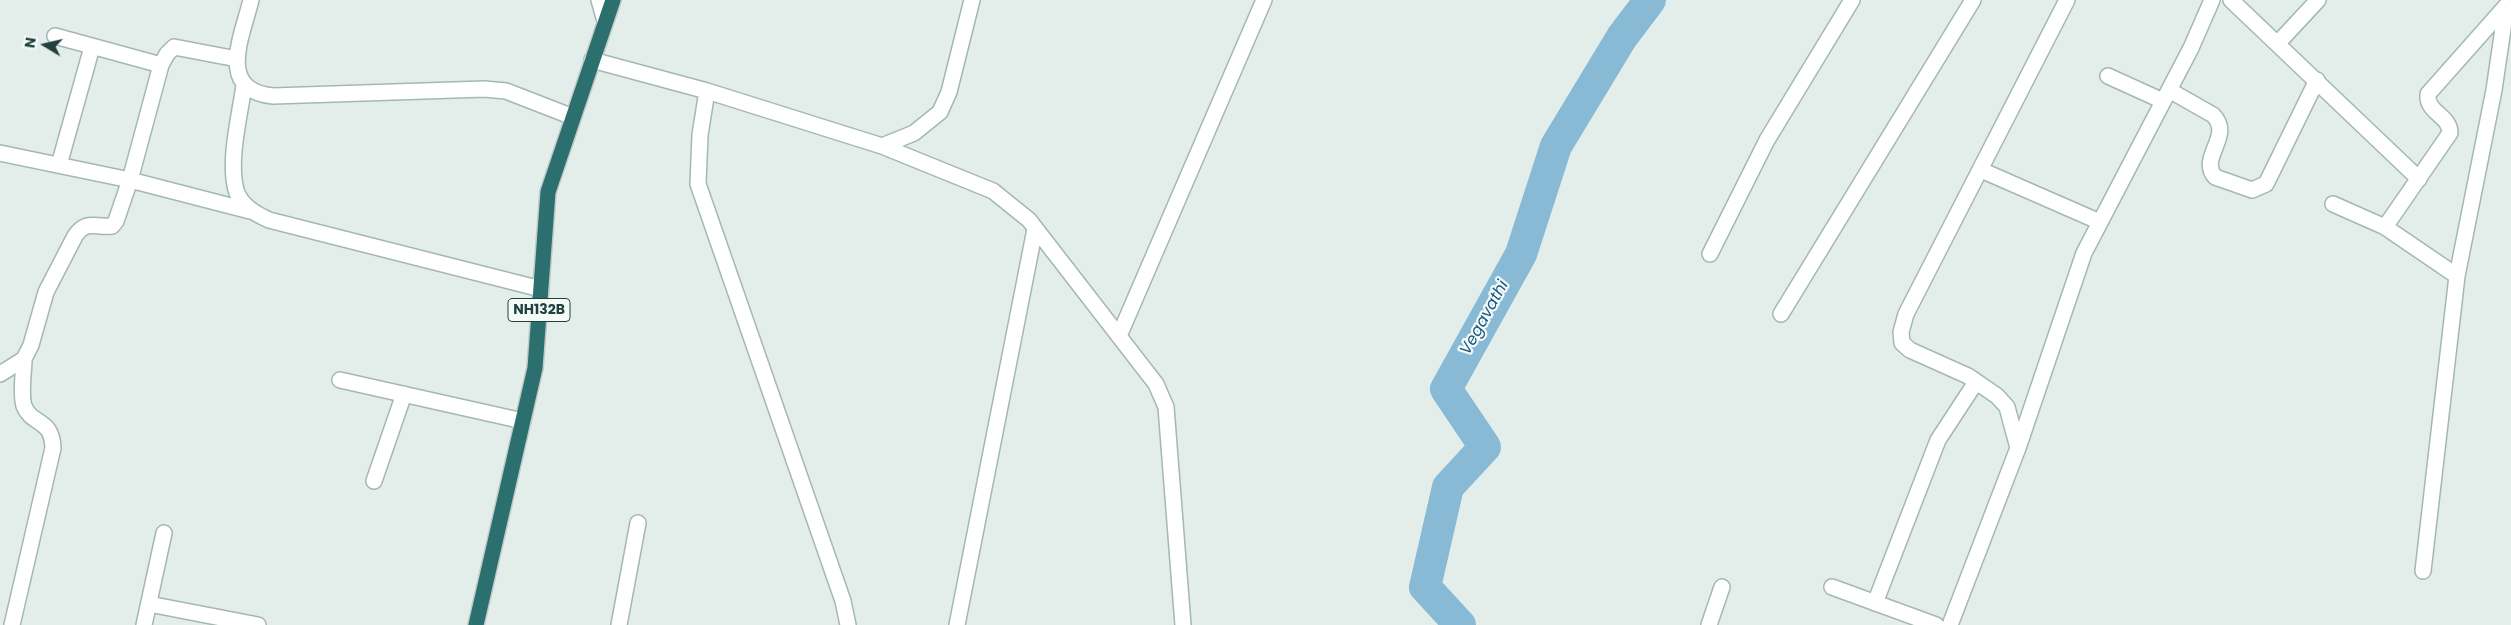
<!DOCTYPE html>
<html>
<head>
<meta charset="utf-8">
<style>
	body { margin:0 }
	#map { position:relative; width:2511px; height:625px; overflow:hidden; background:#e3eeeb; font-family:Poppins,sans-serif }
	canvas { display:block }
	.north { position:absolute; left:20px; top:20px; width:50px; height:50px; -webkit-text-stroke:4px #f4faf8; paint-order:stroke; rotate:279deg; font-size:14px; font-weight:700; line-height:20px; text-align:center; color:#21413f }
	.north::after { content:''; display:block; margin:auto; width:18px; height:22px; background:#21413f; clip-path:polygon(50% 0,100% 100%,50% 72%,0 100%) }
</style>
</head>
<body>
<div id="map">
<canvas width="2511" height="625"></canvas>
<div class="north">N</div>
</div>
<script>
const g = document.querySelector('canvas').getContext('2d');
g.lineJoin = 'round';
function stroke(path, color, width, dash) { g.strokeStyle = color; g.lineWidth = width; g.lineCap = dash ? 'butt' : 'round'; g.setLineDash(dash || []); g.stroke(path); }
function label(font, color, halo, rows, align = 'center') {
  g.font = font + ' Poppins,sans-serif'; g.lineWidth = 4.5; g.setLineDash([]); g.textBaseline = 'middle'; g.strokeStyle = halo; g.fillStyle = color; for (const [text, x, y, turn = 0] of rows) {
    g.save(); g.translate(x, y); g.rotate((+turn || 0) * Math.PI / 180); g.textAlign = isNaN(turn) ? turn : align; if (halo) g.strokeText(text, 0, 0); g.fillText(text, 0, 0); g.restore();
  }
}
const river = new Path2D(`
	M1460,625l-35,-38 23,-100 37,-40 -39,-58 75,-135 35,-108 66,-109 28,-37`);
const minor = new Path2D(`
	M251,0c-9,37 -35,90 22,96l211,-7 22,2 67,26
	M599,0l6,21
	M2231,0l188,179
	M55,36l106,29
	M2278,43l40,-43
	M592,60l115,31 175,55 32,-13 26,-21 9,-20 23,-92
	M2108,76l55,25
	M244,85c-4,30 -17,79 -7,108 6,14 19,21 32,27l272,69
	M2169,90l44,25c21,21 -15,42 2,62l37,13 14,-6 51,-104
	M707,91l-7,44 -2,49 145,417 5,24
	M882,146l111,45 36,29 127,164 10,23 17,218
	M0,153l130,27 31,-115 6,-11 7,-7 63,12
	M59,165l33,-118
	M1981,170l119,52
	M2333,204l52,23 72,49
	M2385,227l65,-94c0,-18 -24,-20 -22,-39l78,-88
	M1710,254l57,-114 85,-140
	M1781,314l192,-314
	M1119,336l145,-336
	M0,374l24,-15 7,-14 15,-53 29,-56c12,-17 20,-8 37,-10l4,-5 14,-41 120,31
	M340,380l183,41
	M2018,448l-11,-41 -10,-11 -29,-20 -58,-26 -8,-7 -1,-11 5,-18 161,-314
	M374,481l30,-87
	M2423,571l34,-295 37,-186 12,-82
	M1832,587l104,38
	M1875,603l63,-163 38,-58
	M149,604l109,21
	M12,625l41,-177c-1,-30 -21,-22 -29,-42 -4,-14 0,-34 0,-47
	M144,625l20,-92
	M619,625l19,-102
	M957,625l78,-396
	M1709,625l13,-38
	M1950,625l68,-177 66,-195 107,-205 21,-48`);
const highway = new Path2D(`
	M476,625l59,-257 13,-176 65,-192`);
const shields = [
	[539,310,62]
];
const shieldNames = [
	["NH132B",539,310]
];
const waterNames = [
	["Vegavathi",1485,318,-61]
];
stroke(river, '#88bad6', 32);
stroke(minor, '#a5b7b4', 18);
stroke(highway, '#c1cac9', 18);
stroke(minor, '#fff', 15);
stroke(highway, '#2b6f6f', 15);
for (const [x, y, w] of shields) { const box = new Path2D(); box.roundRect(x - w / 2, y - 11.5, w, 23, 4); g.fillStyle = '#f4faf8'; g.fill(box); stroke(box, '#21413f', 1); }
label('bold 14px', '#21413f', null, shieldNames);
label('italic 16px', '#175981', '#f4faf8', waterNames);
</script>
</body>
</html>
